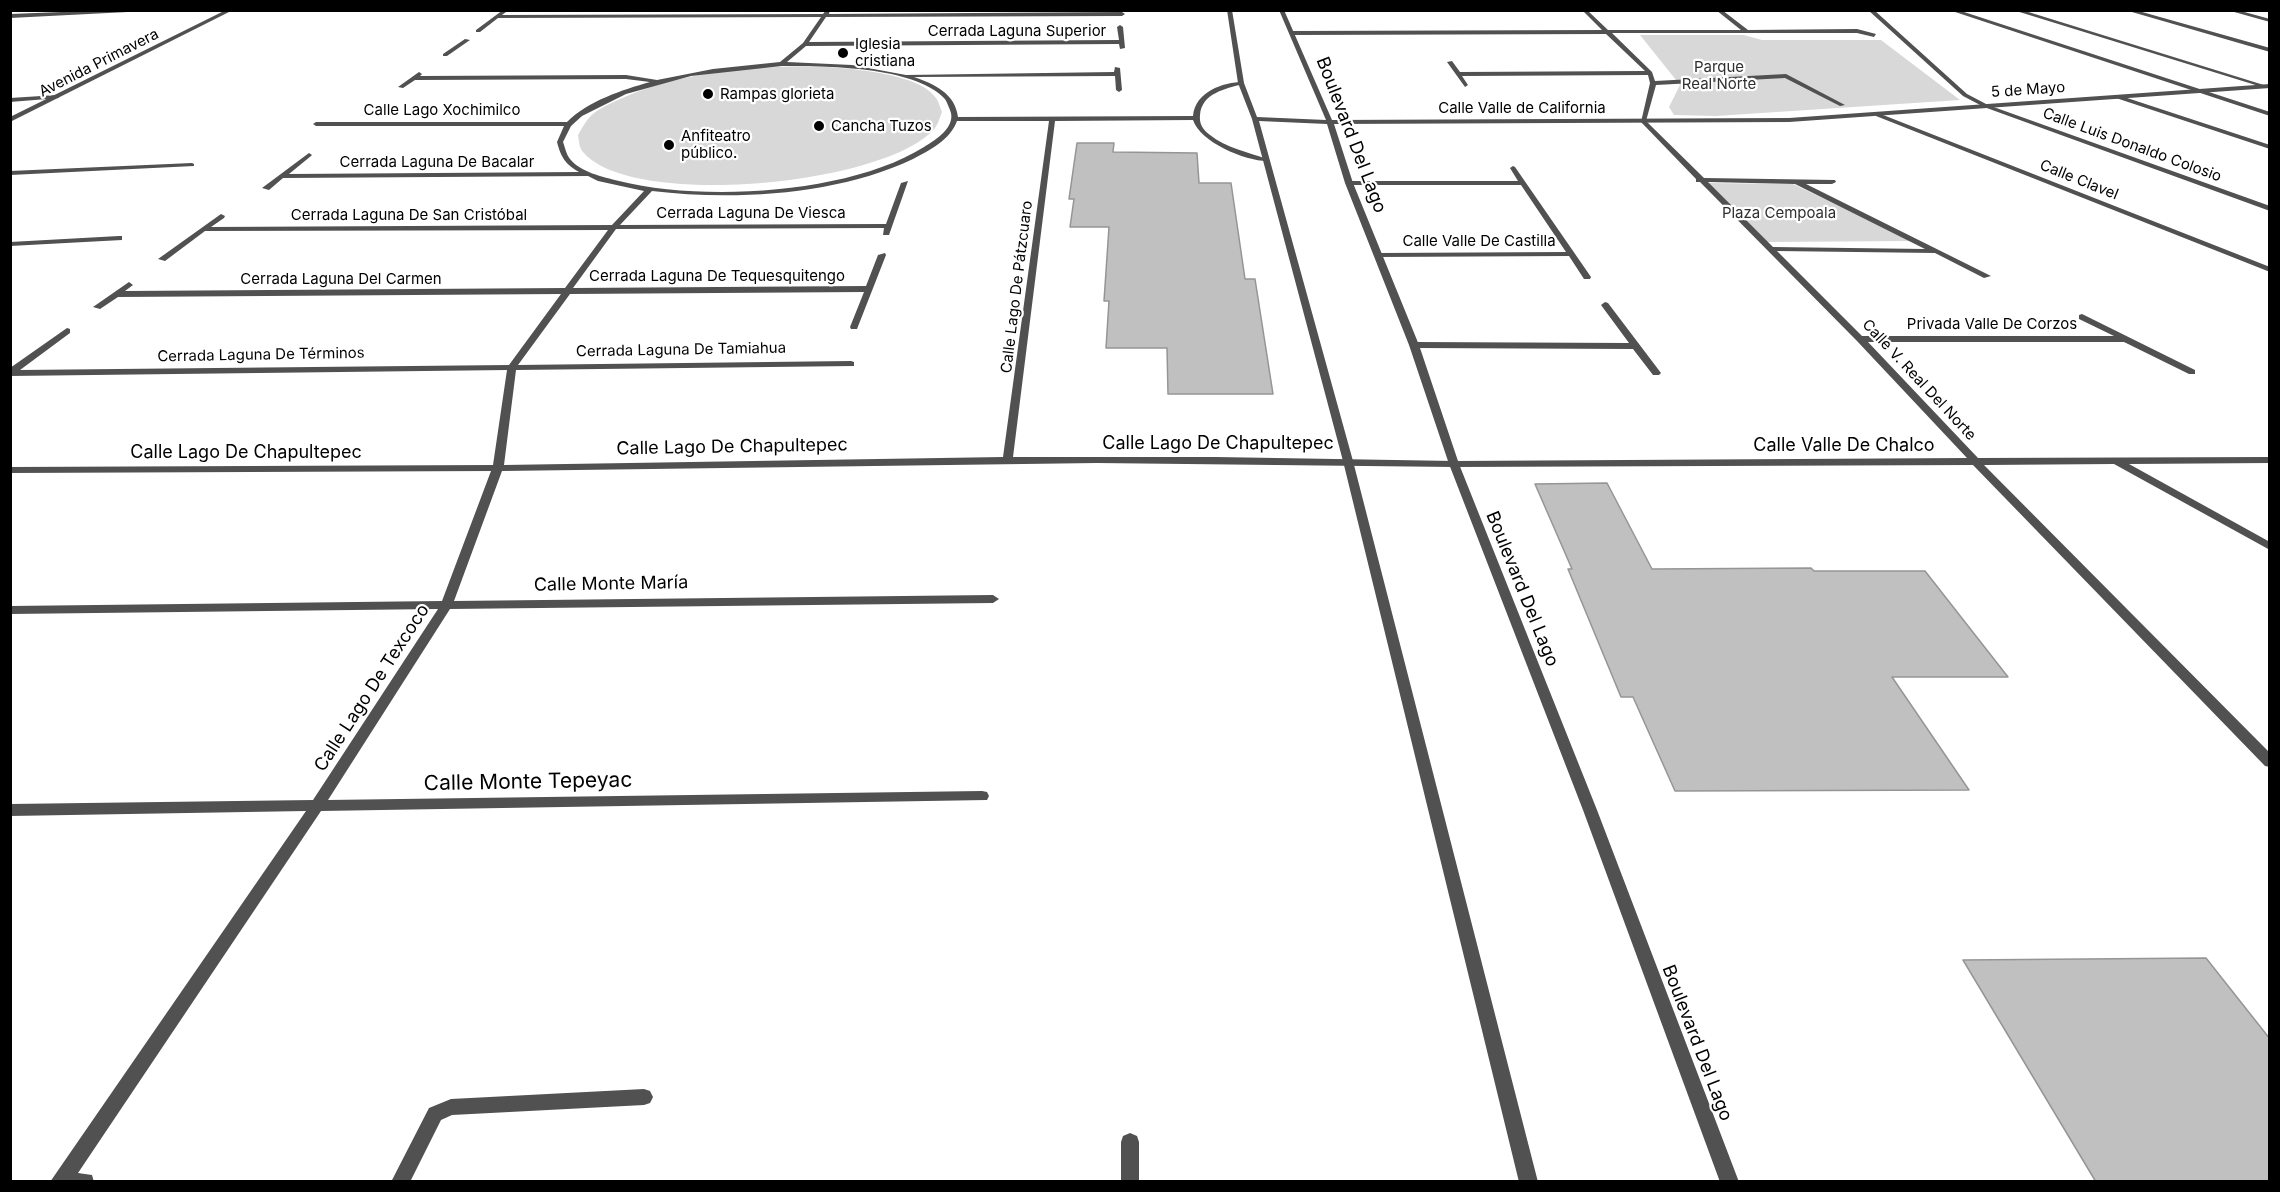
<!DOCTYPE html>
<html>
<head>
<meta charset="utf-8">
<style>
	body { margin:0 }
	#map { position:relative; width:2280px; height:1192px; overflow:hidden; background:#fff; font-family:Inter,sans-serif }
	canvas { display:block }
	.frame { position:absolute; inset:0; border:12px solid #000; pointer-events:none }
</style>
</head>
<body>
<div id="map">
<canvas width="2280" height="1192"></canvas>
<div class="frame"></div>
</div>
<script>
const g = document.querySelector('canvas').getContext('2d');
g.lineJoin = 'round';
function paint(path, color) { g.fillStyle = color; g.fill(path, 'evenodd'); }
function stroke(path, color, width, dash) { g.strokeStyle = color; g.lineWidth = width; g.lineCap = dash ? 'butt' : 'round'; g.setLineDash(dash || []); g.stroke(path); }
function label(font, color, halo, rows, align = 'center') {
  g.font = font + ' Inter,sans-serif'; g.lineWidth = 4.5; g.setLineDash([]); g.textBaseline = 'middle'; g.strokeStyle = halo; g.fillStyle = color; for (const [text, x, y, turn = 0] of rows) {
    g.save(); g.translate(x, y); g.rotate((+turn || 0) * Math.PI / 180); g.textAlign = isNaN(turn) ? turn : align; if (halo) g.strokeText(text, 0, 0); g.fillText(text, 0, 0); g.restore();
  }
}
const green = new Path2D(`
	M1640,35h104l18,5h119l79,60 -244,16 -42,-1 -5,-8 11,-22z
	M814,66c29,2 105,6 122,32 3,4 4,10 6,14 -2,5 -4,12 -7,16 -47,57 -304,82 -352,24 -4,-4 -4,-12 -5,-17 3,-5 6,-11 10,-16 9,-11 26,-17 39,-23 59,-25 124,-29 187,-30z
	M1707,183l86,1 120,57 -146,1z`);
const building = new Path2D(`
	M1077,143h37l-1,9 84,1 2,30h32l14,96h10l18,115h-105l-1,-46h-61l3,-47h-5l5,-74h-39l4,-28h-5z
	M1607,483l45,86 159,-1 3,3h111l83,106h-116l77,113 -294,1 -42,-94h-12l-53,-128h4l-37,-85z
	M2206,958l64,81v143h-174l-133,-222z`);
const minor = new Path2D(`
	M112,10h55l-157,8v-4z
	M503,10l3,2 -4,3 321,-1 3,-4h4l-1,4 293,-2 3,2 -3,2 -296,1 -17,25 310,-2 -2,-13 3,-2 3,2 2,21 -5,1 -1,-5 -313,2 -19,16 65,3 54,10 208,-3 1,-5 5,1 2,22 -3,2 -3,-2 -1,-14 -201,1c20,7 41,16 44,40l235,-1c2,-24 30,-34 50,-34v2c-18,5 -41,9 -43,31 -1,9 3,15 10,20 16,13 38,17 57,24v2c-22,0 -67,-19 -74,-41l-138,1 -42,336h203l238,4 513,-3 -110,-117 -157,-159h-4v-3l-55,-57 9,-39 -2,-8 -186,1 6,9 -3,2 -18,-25 5,-1 8,11 185,-1 -39,-37 -314,1 -3,-2 3,-2 310,-1 -20,-20h5l21,20h133l-25,-20h6l26,20 109,-1 19,5 -2,3 -17,-4h-245l40,39 3,9 131,-7 59,31 -5,1 -55,-28 -129,7 -10,36 58,57 131,2 1,2 -4,2h-26l185,92 -7,2 -49,-25 -158,-2 85,85h252l-35,-17v-4l3,-1 113,56v4h-6l-65,-32h-256l110,116 292,-1v6l-141,1 141,78v8l-156,-86 -130,1 286,288v14l-5,-1 -292,-301 -519,2 -357,-4 -595,8 -48,130 539,-6 6,4 -6,4 -543,6 -122,191 654,-9 5,1 2,4 -2,4 -666,11 -243,362 14,2 2,7h-44l256,-371 -296,5v-12l303,-4 125,-191 -428,5v-8l432,-5 49,-130 -481,2v-6l483,-2 14,-95 -497,6v-8l57,-40 3,1v4l-50,37 489,-5 52,-71 -443,3 -18,12 -7,-2 36,-25 4,3 -8,6 440,-3 43,-58 -403,1 -40,30 -7,-2 63,-45 4,2 -1,2 -13,9 401,-2 32,-34 -46,-10 -10,-5 -305,2 -14,12 -7,-2 47,-35 3,2 -1,1 -22,18 290,-2c-14,-8 -18,-15 -22,-30l7,-16h-248l-3,-2 3,-2h251c21,-21 55,-32 83,-40l-24,-3 -211,1 -12,8 -5,-1 21,-15 3,2 -2,2 206,-1 31,5 56,-11 67,-7 23,-19 18,-26 -323,1 -18,14h-4v-2zM782,66c42,0 131,0 162,32 3,3 4,8 6,12 7,16 -14,30 -26,37 -75,47 -221,55 -305,34 -16,-4 -39,-9 -49,-22 -4,-5 -5,-12 -7,-17l8,-16 11,-10 44,-22 65,-18zM957,121h92l-46,336 -499,8 12,-95 338,-4v-4l-3,-1 -333,4 52,-71 294,-2 -14,35 1,2h6l29,-74 -1,-2 -7,2 -12,31 -293,2 43,-59 268,-1 -1,7h6l19,-54 -7,2 -15,41 -266,1 32,-34c83,10 185,4 261,-32 17,-9 37,-19 44,-38zM1708,182l87,2 130,65 -152,-2z
	M1868,10h6l93,84 21,11 282,101v5l-286,-104 -21,-11z
	M1949,10h9l312,102v4z
	M2013,10h9l245,76 -5,1z
	M2125,10h10l135,38v4z
	M2227,10h10l33,9v3z
	M465,39l5,1 -23,16h-4v-2z
	M57,95l2,3 -49,4v-4z
	M2118,95l152,50v4l-154,-51z
	M1878,113l392,154v5l-394,-156v-2z
	M192,163l2,1v2l-184,9v-4z
	M1513,166l2,1 76,110 -1,2h-6l-15,-23 -190,1 -4,-2 4,-2 187,-1 -45,-67h-172l-4,-2 4,-2h169l-8,-13z
	M119,236h3v4l-112,6v-4z
	M1605,302l3,1 53,70 -2,2h-6l-20,-26 -219,-1 -5,-3 5,-3 215,1 -28,-38z
	M644,1089l6,2 3,6 -3,6 -6,2 -192,10 -11,5 -31,62h-19l38,-74 22,-9z
	M1130,1133l7,3 2,6v40h-18v-40l2,-6z`);
const tertiary = new Path2D(`
	M226,10h7l-223,112v-5z
	M1227,10h5l12,73 13,34 69,3 -47,-110h5l48,110 457,-2 481,-34v4l-481,34 -455,2 19,59 66,162 40,119 138,346 142,372h-19l-137,-372 -134,-346 -40,-119 -64,-162 -18,-59 -68,-3 94,340 185,721h-19l-176,-721 -91,-342 -14,-36z`);
const markers = [
	[843,53,6,"#000"],
	[708,94,6,"#000"],
	[819,126,6,"#000"],
	[669,145,6,"#000"]
];
const farStreetnames = [
	["Cerrada Laguna Superior",1017,31],
	["Avenida Primavera",99,63,-27],
	["5 de Mayo",2028,90,-4],
	["Calle Valle de California",1522,108],
	["Calle Lago Xochimilco",442,110],
	["Calle Luis Donaldo Colosio",2132,145,20],
	["Cerrada Laguna De Bacalar",437,162],
	["Calle Clavel",2079,180,22],
	["Cerrada Laguna De Viesca",751,213],
	["Cerrada Laguna De San Cristóbal",409,215],
	["Calle Valle De Castilla",1479,241],
	["Cerrada Laguna De Tequesquitengo",717,276],
	["Cerrada Laguna Del Carmen",341,279],
	["Calle Lago De Pátzcuaro",1017,287,-83],
	["Privada Valle De Corzos",1992,324],
	["Cerrada Laguna De Tamiahua",681,350,-1],
	["Cerrada Laguna De Términos",261,355,-1],
	["Calle V. Real Del Norte",1919,380,47]
];
const farPoinames = [
	["Iglesia",855,44],
	["cristiana",855,61],
	["Rampas glorieta",720,94],
	["Cancha Tuzos",831,126],
	["Anfiteatro",681,136],
	["público.",681,153]
];
const farParknames = [
	["Parque",1719,67],
	["Real Norte",1719,84],
	["Plaza Cempoala",1779,213]
];
const streetNames = [
	["Boulevard Del Lago",1351,135,69],
	["Calle Lago De Chapultepec",1218,444],
	["Calle Valle De Chalco",1844,446],
	["Calle Lago De Chapultepec",732,447,-1],
	["Calle Lago De Chapultepec",246,453],
	["Calle Monte María",611,584,-1],
	["Boulevard Del Lago",1522,589,68],
	["Calle Lago De Texcoco",372,688,-57],
	["Boulevard Del Lago",1697,1043,69]
];
const nearStreetnames = [
	["Calle Monte Tepeyac",528,782,-1]
];
paint(green, '#d8d8d8');
paint(building, '#c0c0c0');
stroke(building, '#959595', 1.5);
paint(minor, '#515151');
paint(tertiary, '#515151');
for (const [x, y, r, color] of markers) { const dot = new Path2D(); dot.arc(x, y, r, 0, 2 * Math.PI); g.fillStyle = color; g.fill(dot); stroke(dot, '#fff', 2); }
label('15px', '#000', '#fff', farStreetnames);
label('15px', '#000', '#fff', farPoinames, 'left');
label('15px', '#2f2f2f', '#fff', farParknames);
label('18px', '#000', '#fff', streetNames);
label('21px', '#000', '#fff', nearStreetnames);
</script>
</body>
</html>
